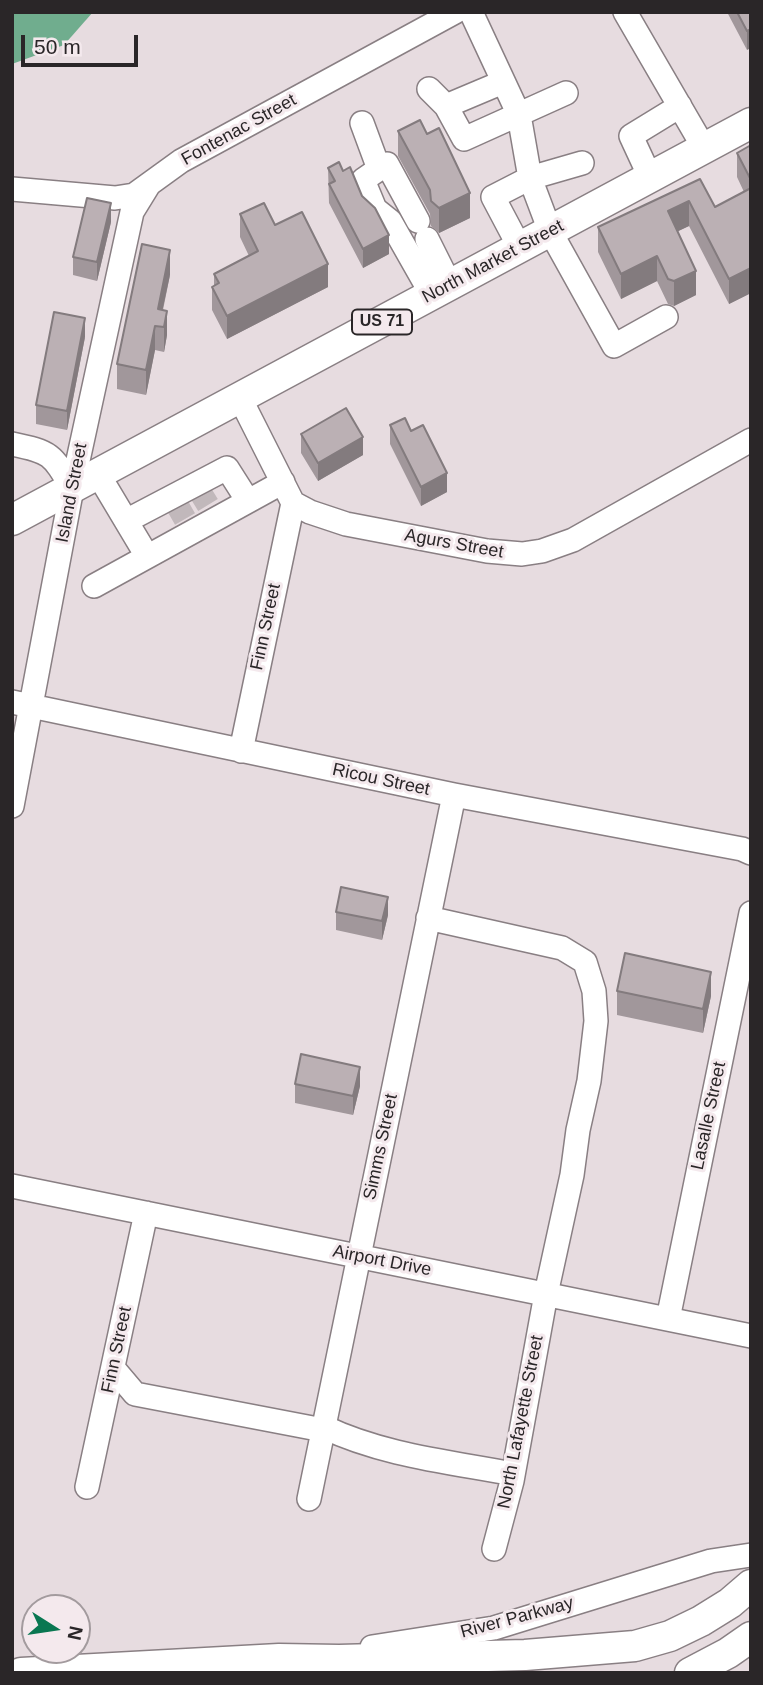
<!DOCTYPE html>
<html>
<head>
<meta charset="utf-8">
<style>
	body { margin:0 }
	#map { position:relative; width:763px; height:1685px; overflow:hidden; background:#e7dce0; font-family:Helvetica,sans-serif }
	canvas { display:block }
	.frame { position:absolute; inset:0; border:14px solid #2a2628; pointer-events:none }
	.north { position:absolute; left:21px; top:1594px; width:70px; height:70px; box-sizing:border-box; background:#f4e9ed; border:2px solid #a39b9e; border-radius:50%; rotate:102deg; font-size:19px; font-weight:700; line-height:28px; text-align:center; color:#2a2628 }
	.north::after { content:''; display:block; margin:auto; width:24px; height:32px; background:#097751; clip-path:polygon(50% 0,100% 100%,50% 72%,0 100%) }
	.scale { position:absolute; left:21px; top:35px; width:117px; height:32px; box-sizing:border-box; border:4px solid #2a2628; border-top:0; padding-left:9px; font-size:21px; line-height:24px; white-space:nowrap; color:#2a2628; -webkit-text-stroke:5px #f4e9ed; paint-order:stroke }
</style>
</head>
<body>
<div id="map">
<canvas width="763" height="1685"></canvas>
<div class="frame"></div>
<div class="north">N</div>
<div class="scale">50 m</div>
</div>
<script>
const g = document.querySelector('canvas').getContext('2d');
g.lineJoin = 'round';
function paint(path, color) { g.fillStyle = color; g.fill(path, 'evenodd'); }
function stroke(path, color, width, dash) { g.strokeStyle = color; g.lineWidth = width; g.lineCap = dash ? 'butt' : 'round'; g.setLineDash(dash || []); g.stroke(path); }
function label(font, color, halo, rows, align = 'center') {
  g.font = font + ' Helvetica,sans-serif'; g.lineWidth = 6; g.setLineDash([]); g.textBaseline = 'middle'; g.strokeStyle = halo; g.fillStyle = color; for (const [text, x, y, turn = 0] of rows) {
    g.save(); g.translate(x, y); g.rotate((+turn || 0) * Math.PI / 180); g.textAlign = isNaN(turn) ? turn : align; if (halo) g.strokeText(text, 0, 0); g.fillText(text, 0, 0); g.restore();
  }
}
const water = new Path2D(`
	M12,12h81l-29,33 -52,19z`);
const minorTunnel = new Path2D(`
	M200,492l8,13
	M177,505l8,14`);
const minor = new Path2D(`
	M471,12l48,103 11,63 20,53 64,115 52,-29
	M625,12l79,136
	M503,82l-57,24 18,33 102,-46
	M429,89l17,17
	M362,123l17,46 -16,11 12,29 15,12 42,74
	M379,169l8,-5 31,57
	M650,177l-19,-41 49,-30
	M12,189l103,9 19,-3 47,-34 274,-149
	M427,239l23,46
	M520,248l-27,-51 37,-19 52,-15
	M240,398l53,105 17,9 36,12 141,27 35,3 20,-3 31,-11 178,-100
	M12,444c39,8 40,10 60,44
	M98,474l49,82
	M126,521l101,-53 21,33
	M94,586l189,-104
	M12,702l442,93 288,54 9,4
	M241,751l52,-248
	M12,806l60,-318 60,-276 16,-26
	M428,918l134,30 23,14 9,29 2,30 -7,60 -11,49 -6,45 -26,119 -34,187 -18,68
	M12,1186l739,150
	M668,1319l83,-406
	M113,1368l22,26 188,36
	M324,1427c58,28 126,35 189,47
	M87,1487l59,-274
	M309,1499l145,-704
	M372,1647l122,-19 217,-67 40,-6`);
const major = new Path2D(`
	M12,520l739,-397
	M21,1673l258,-14 60,1 186,-5 110,-9 35,-10 31,-15 29,-18 21,-18
	M690,1673l38,-20 23,-16`);
const wall = new Path2D(`
	M727,12h24l-4,38z
	M398,131l72,87 -31,15 -8,-7 -1,-12 -32,-58z
	M751,145v148l-22,11 -40,-78 -11,5 18,64 -22,11 -6,-2 -11,-23 -36,18 -23,-47v-25l102,-48 15,28 29,-15 -7,-15v-24z
	M328,168l34,28 27,58 -26,14 -34,-65z
	M240,214l35,11 53,62 -101,52 -15,-29v-23l2,-1v-12l35,-18 -9,-19z
	M111,222l-14,59 -24,-6v-18z
	M170,275l-7,35 4,25 -3,17 -9,-2 -9,45 -29,-6v-25z
	M85,337l-18,93 -31,-6v-19z
	M390,425l21,6 36,61 -26,14 -31,-62z
	M301,434l62,21 -45,26 -17,-28z
	M336,912l52,3 -6,25 -46,-10z
	M617,991l94,5 -8,37 -86,-18z
	M295,1084l65,2 -7,29 -58,-12z`);
const shadedWall = new Path2D(`
	M751,29v19l-4,2v-19z
	M470,193v25l-31,15v-25z
	M689,201v25l-21,10v-25z
	M111,203v19l-14,59v-19z
	M389,235v19l-26,14v-19z
	M170,250v25l-11,51 -1,-17z
	M657,256v25l-36,18v-25z
	M328,264v23l-101,52v-23z
	M751,268v25l-22,11v-25z
	M696,271v24l-22,11v-25z
	M167,311v24l-3,17v-25z
	M85,318v19l-18,93v-19z
	M155,326v24l-9,45v-25z
	M363,437v18l-45,26v-18z
	M447,473v19l-26,14v-19z
	M388,897v18l-6,25v-19z
	M711,972v24l-8,37v-24z
	M360,1067v19l-7,29v-19z`);
const building = new Path2D(`
	M737,12h14v17l-4,2z
	M420,120l7,14 12,-6 31,65 -31,15 -8,-7 -1,-11 -32,-59z
	M751,145v35l-14,-27z
	M339,162l4,9 7,-4 12,29 13,12 14,27 -26,14 -34,-65 6,-3 -7,-13z
	M700,179l15,28 36,-19v80l-22,11 -40,-78 -21,10 28,60 -22,10 -6,-2 -11,-23 -36,18 -23,-47z
	M87,198l24,5 -14,59 -24,-5z
	M264,203l11,22 27,-13 26,52 -101,52 -15,-29 7,-4 -5,-9 44,-23 -18,-37z
	M142,244l28,6 -12,59 9,2 -3,16 -9,-1 -9,44 -29,-6z
	M54,312l31,6 -18,93 -31,-6z
	M346,408l17,29 -45,26 -17,-29z
	M405,418l6,13 12,-6 24,48 -26,14 -31,-62z
	M341,887l47,10 -6,24 -46,-9z
	M625,953l86,19 -8,37 -86,-18z
	M301,1054l59,13 -7,29 -58,-12z`);
const shields = [
	[382,322,60]
];
const shieldNames = [
	["US 71",382,322]
];
const streetNames = [
	["Fontenac Street",239,130,-29],
	["North Market Street",493,262,-28],
	["Island Street",72,493,-79],
	["Agurs Street",454,544,10],
	["Finn Street",266,627,-78],
	["Ricou Street",381,780,12],
	["Lasalle Street",709,1116,-78],
	["Simms Street",381,1147,-78],
	["Airport Drive",382,1261,11],
	["Finn Street",117,1350,-78],
	["North Lafayette Street",521,1422,-79],
	["River Parkway",517,1618,-15]
];
paint(water, '#70ad8e');
stroke(minorTunnel, '#c1b8bb', 23, [23, 11]);
stroke(minor, '#897f83', 26);
stroke(major, '#897f83', 33);
stroke(minor, '#fff', 23);
stroke(major, '#fff', 30);
paint(wall, '#a1979b');
paint(shadedWall, '#837b7e');
paint(building, '#bbb0b4');
stroke(building, '#837b7e', 2);
for (const [x, y, w] of shields) { const box = new Path2D(); box.roundRect(x - w / 2, y - 12.5, w, 25, 5); g.fillStyle = '#f4e9ed'; g.fill(box); stroke(box, '#2a2628', 2); }
label('bold 16px', '#2a2628', null, shieldNames);
label('18px', '#2a2628', '#f4e9ed', streetNames);
</script>
</body>
</html>
